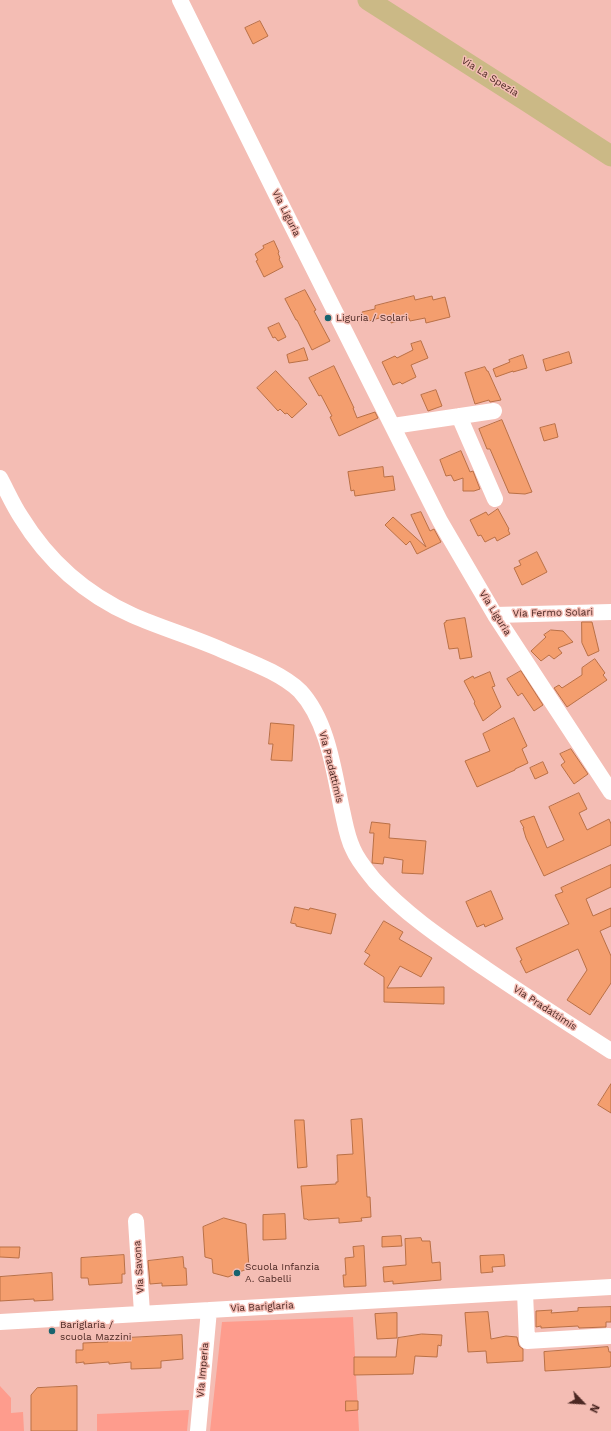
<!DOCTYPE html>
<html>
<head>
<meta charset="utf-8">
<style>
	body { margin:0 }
	#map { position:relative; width:611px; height:1431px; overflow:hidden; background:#f4bdb4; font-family:"Work Sans",sans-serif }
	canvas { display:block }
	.north { position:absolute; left:563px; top:1383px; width:40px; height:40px; -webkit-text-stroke:3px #f4bdb4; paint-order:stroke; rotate:115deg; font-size:11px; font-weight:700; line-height:16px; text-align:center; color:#4c2823 }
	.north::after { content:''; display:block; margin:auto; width:14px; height:18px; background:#4c2823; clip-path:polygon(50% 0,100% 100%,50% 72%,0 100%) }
</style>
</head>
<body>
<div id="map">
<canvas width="611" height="1431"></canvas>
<div class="north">N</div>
</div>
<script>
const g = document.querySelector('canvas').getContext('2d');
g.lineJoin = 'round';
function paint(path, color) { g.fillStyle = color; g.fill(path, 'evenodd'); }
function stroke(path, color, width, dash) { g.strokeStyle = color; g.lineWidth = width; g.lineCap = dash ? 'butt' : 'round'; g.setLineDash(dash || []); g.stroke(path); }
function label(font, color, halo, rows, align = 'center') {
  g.font = font + ' "Work Sans",sans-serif'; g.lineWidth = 3; g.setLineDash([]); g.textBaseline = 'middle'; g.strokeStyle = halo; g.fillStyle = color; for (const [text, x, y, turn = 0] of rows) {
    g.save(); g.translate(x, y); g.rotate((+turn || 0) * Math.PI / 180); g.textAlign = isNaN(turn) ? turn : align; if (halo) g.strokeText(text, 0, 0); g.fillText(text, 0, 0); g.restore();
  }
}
const green = new Path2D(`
	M353,1317l6,114h-149l12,-109z
	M0,1386l11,12v15l12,-1 1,19h-24z
	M189,1410l-2,21h-90v-17z`);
const building = new Path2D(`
	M260,21l8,15 -15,8 -8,-16z
	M274,241l5,11 -1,1 2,5 -1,1 4,8 -19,10 -8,-16 2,-1 -3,-6 9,-6 -1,-2z
	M305,290l11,20 -2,1 16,30 -18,9 -15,-30h-1l-11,-21z
	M414,296l1,4 17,-4 1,4 12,-3 5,20 -24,6 -1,-5 -15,3 -1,-3 -18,5 -1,-8 -25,7 -3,-10 13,-3v-3z
	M279,323l7,14 -8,4 -3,-4 -2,1 -5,-10z
	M421,341l7,17 -17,7 5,12 -14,7 -2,-2 -7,3 -11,-23 13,-6 2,2 16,-8 -2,-6z
	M304,348l4,12 -19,3 -2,-8z
	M569,352l3,11 -26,8 -3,-11z
	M523,355l4,13 -14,4v-1l-17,6 -3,-8 17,-7 -1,-2z
	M334,366l20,42h-1l4,10 18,-6 3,6 -39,18 -9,-19 2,-1 -11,-21 -2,1 -10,-18z
	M485,367l2,4h1l13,29 -11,2 -1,-2 -14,4 -10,-31z
	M276,371l31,33 -15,14 -5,-5 -2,1 -5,-5 -2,2 -21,-23z
	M436,390l6,16 -14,5 -7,-16z
	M502,420l30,72 -7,2 -16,-1 -19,-44h-3l-8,-20z
	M555,424l3,13 -14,4 -4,-13z
	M461,451l9,21 3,-1 7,18 -6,2h-11v-13l-9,3 -3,-6 -5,1 -6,-16z
	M383,467l1,10 9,-1 2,14 -40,6 -1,-6 -3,1 -3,-19z
	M498,509l11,20 -1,1 2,4 -13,7 -2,-4 -10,5 -4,-7 -3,1 -8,-16 16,-8 2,3z
	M421,512l9,19 4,-2 7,13 -24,12 -7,-13 -4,4 -21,-20 8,-8 33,30 -15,-32z
	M537,552l10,20 -25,13 -8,-17 7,-3 -2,-4z
	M465,618l7,39 -12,2 -2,-11 -9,1 -5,-26 2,-1v-1z
	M582,622h10l7,29 -11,5 -6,-13z
	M551,630l12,1 10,11 -15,6 4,5 -8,6 -5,-4 -8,6 -10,-10 15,-14 -2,-2z
	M595,659l10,14 -2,2 4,5 -40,27 -13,-19 5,-3 3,3 20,-13v-7z
	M521,671l22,34 -9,6 -12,-18 -4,3 -11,-17z
	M490,672l5,14 -3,1 9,20 -18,14 -9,-18 1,-1 -11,-21 9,-5 1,2z
	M514,718l13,28 -5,3 6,14 -13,6v1l-38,17 -12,-26 25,-10 -7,-17z
	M271,723l23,2 -2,36 -21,-1 2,-16h-4z
	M571,749l17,25 -14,10 -13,-19 4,-3 -5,-8z
	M543,762l5,11 -13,6 -5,-11z
	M579,793l8,16 -8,4 8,17 22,-11 2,5v21l-67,31 -18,-38 -3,-10h1l-4,-7 14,-5 13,32 17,-8 -15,-33z
	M372,822l18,2 -1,14 37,3 -3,33 -21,-1 1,-13 -19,-3 -1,7 -11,-1 2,-30h-4z
	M611,865v22l-25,12 7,17 18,-8v18l-11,5 11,25v27l-21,32 -23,-15 20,-30 -9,-21 -52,24 -6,-12 2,-1 -6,-12 53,-24 -14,-29 8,-3 -2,-4z
	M491,891l12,28 -18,8 -1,-3 -7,3 -11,-25z
	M295,907l14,3 1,-2 26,6 -5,20 -35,-8v-2l-5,-1z
	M384,921l19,11 -4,7 33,19 -11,19 -21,-11 -13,22 57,-1v17l-60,-2v-25l-20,-13 6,-9 -5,-3z
	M611,1084v29l-13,-8z
	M362,1119l5,78h3l1,20 -10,1 1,3 -23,2v-5l-31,2 -1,-1h-3l-3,-33 35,-2v-2h2l-1,-27 16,-1 -2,-34z
	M295,1120h9l3,47 -9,1z
	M285,1214l1,25 -23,1v-25z
	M224,1218l22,6 3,44 -21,9 -15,-4 -1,-14 -7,-2 -2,-30z
	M401,1236l1,10 -20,1v-10z
	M421,1238l1,3h8l2,22 8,-1 1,18 -48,4v-3l-9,1 -1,-15 23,-2 -1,-26z
	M364,1246l2,40 -22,1 -1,-12h3l-1,-17 9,-1 -1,-10z
	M0,1247h20l-1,11 -19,-1z
	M124,1255l1,19h-3v9l-33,2 -1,-7h-7v-20z
	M504,1255l1,11 -13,1 1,5 -12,1 -1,-17z
	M183,1257l1,11h2l1,17 -25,1v-3l-12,1 -2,-23z
	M52,1273l1,27 -19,1v-2l-34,2v-24z
	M611,1307v15h-5v5l-27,1 -1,-2 -37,2v-2l-5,1v-16l16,-1 -1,3 27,-2v-3z
	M488,1312l3,27 15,-3 11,1 2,9 4,3v12l-36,2 -1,-12 -18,1 -3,-39z
	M397,1313v25l-20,1 -2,-25z
	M422,1334l20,1 -1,11 -3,-1 -1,12 -22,-1 -2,18 -59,1v-18h42l2,-19z
	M182,1335l1,24 -22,2v7l-30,1v-7l-22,2v-2l-25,2v-2l-8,1v-13h7v-7l25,-1v-3z
	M608,1347l1,5h2v13l-1,2 -65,4 -1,-19z
	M77,1386v45h-46v-36l6,-7z
	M346,1401h12v9l-12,1z`);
const minor = new Path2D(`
	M180,0l98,198 162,323 55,94 116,177
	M459,416l36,83
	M393,426l101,-15
	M0,478c7,13 13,27 21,39 27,44 64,77 111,98 29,13 61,22 90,35 25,11 58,22 78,41 28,30 34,81 42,119 3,13 5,27 11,39 5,12 14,22 22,32 32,35 72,61 111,88 41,28 83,55 125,82
	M495,615l116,-3
	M136,1221l6,92
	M525,1292l2,49 82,-5
	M0,1322l611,-35
	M198,1431l11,-121`);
const major = new Path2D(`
	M368,0l160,102 83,54`);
const markers = [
	[328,318,4,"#18636e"],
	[237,1273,4,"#18636e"],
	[52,1331,4,"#18636e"]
];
const streetNames = [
	["Via La Spezia",490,77,32],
	["Via Liguria",286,213,63],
	["Via Liguria",495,613,58],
	["Via Fermo Solari",553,613,-1],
	["Via Pradattimis",331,767,76],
	["Via Pradattimis",545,1008,33],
	["Via Savona",139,1267,-94],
	["Via Bariglaria",262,1307,-3],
	["Via Imperia",203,1370,-85]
];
const poiNames = [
	["Liguria / Solari",336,318],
	["Scuola Infanzia",245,1267],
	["A. Gabelli",245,1279],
	["Bariglaria /",60,1325],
	["scuola Mazzini",60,1337]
];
paint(green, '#fe9c8d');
paint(building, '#f49e6e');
stroke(building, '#b97046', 1);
stroke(minor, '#fff', 16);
stroke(major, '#cbb986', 21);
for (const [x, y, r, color] of markers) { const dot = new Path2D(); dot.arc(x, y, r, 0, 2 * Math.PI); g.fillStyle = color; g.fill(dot); stroke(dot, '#f4bdb4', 1.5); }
label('10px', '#4c2823', '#f4bdb4', streetNames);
label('10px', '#4c2823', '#f4bdb4', poiNames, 'left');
</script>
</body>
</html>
